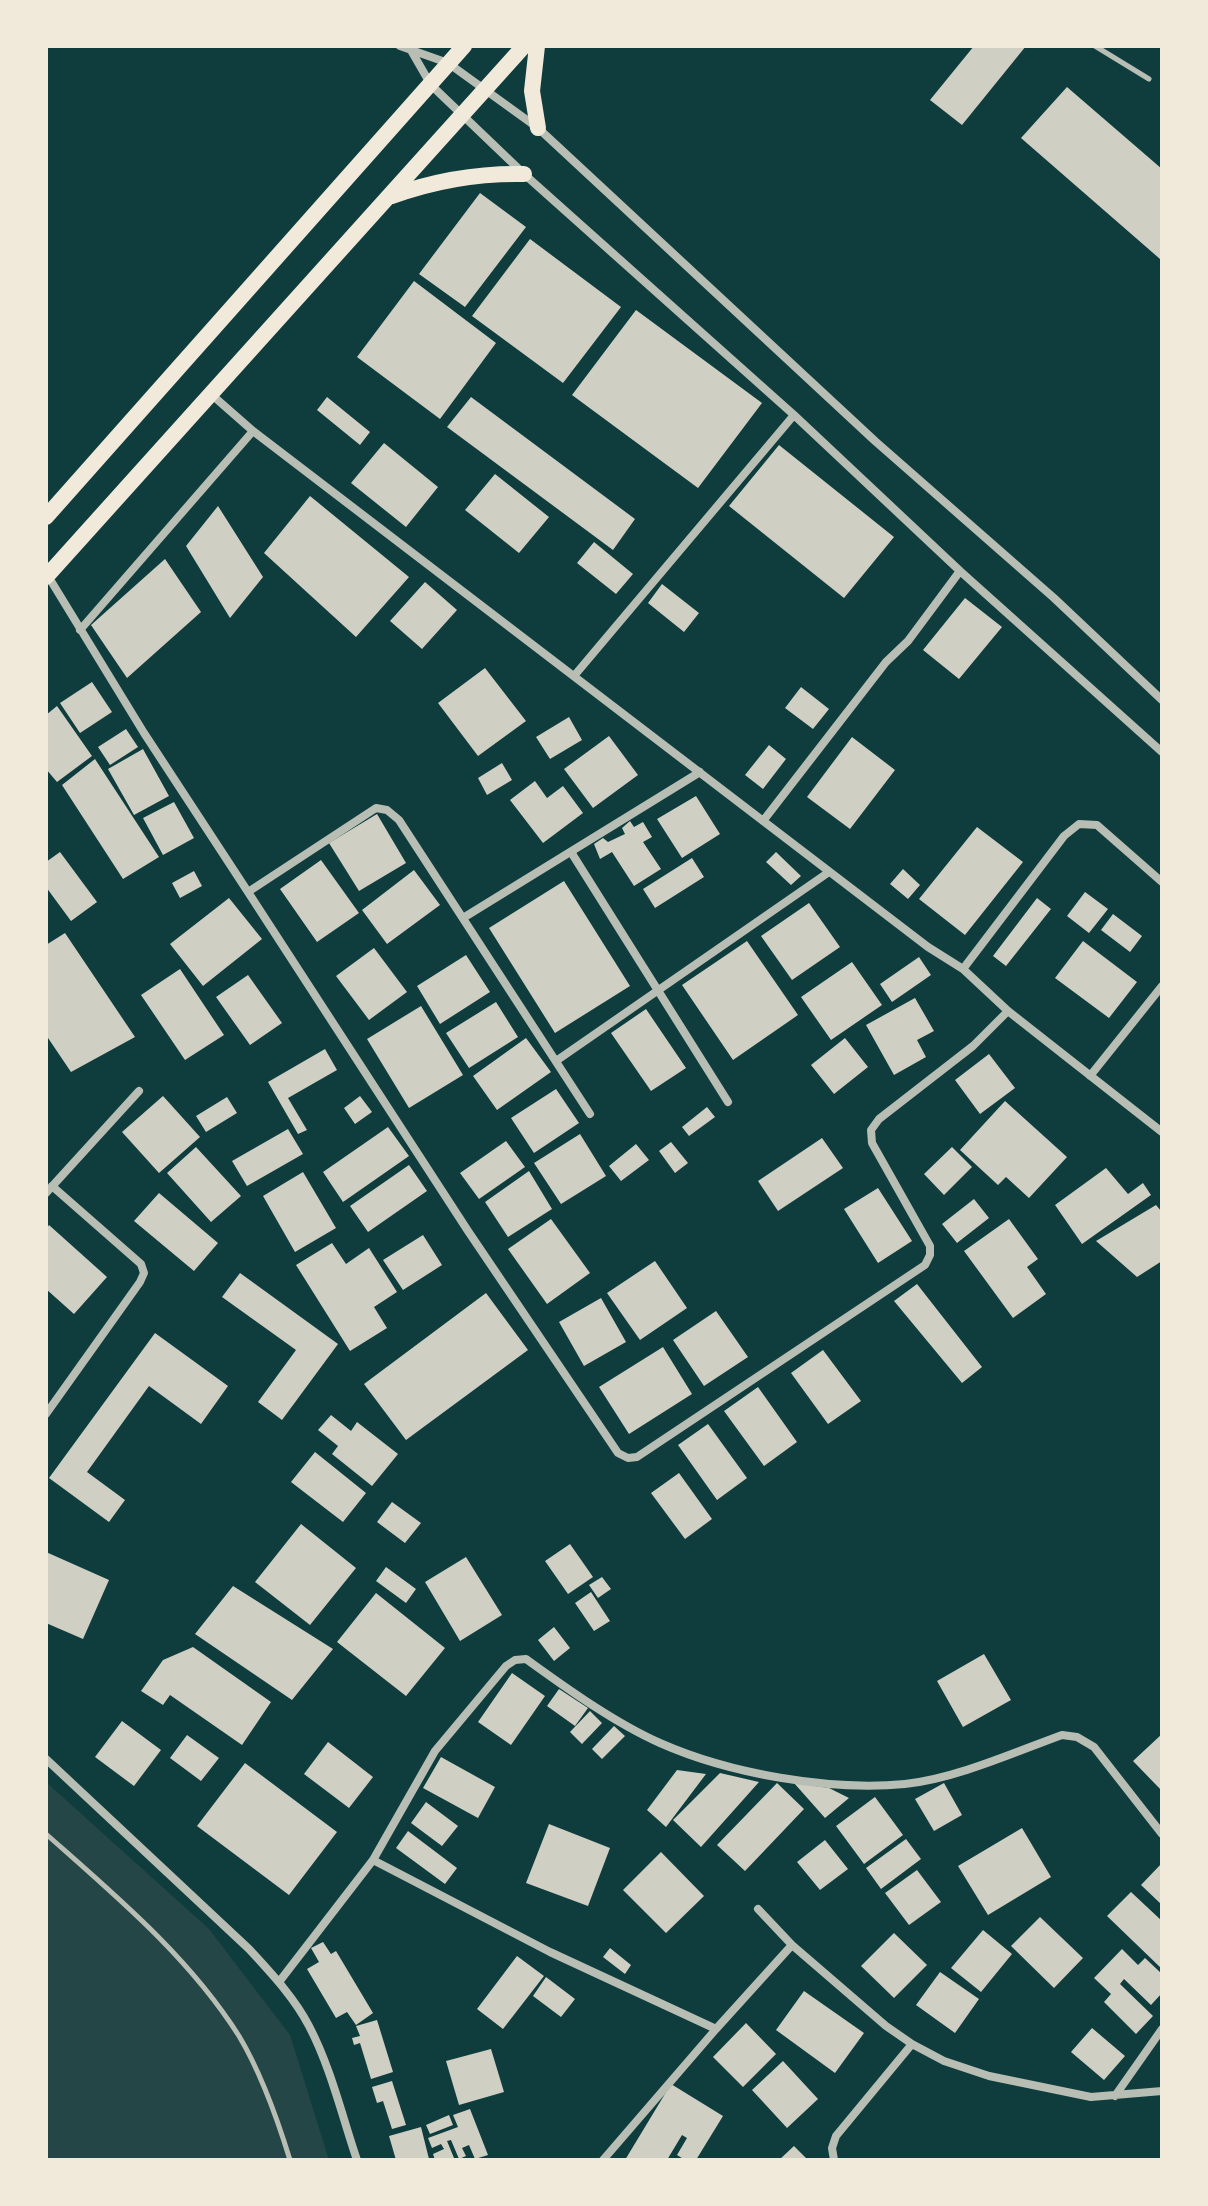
<!DOCTYPE html>
<html>
<head>
<meta charset="utf-8">
<style>
	body { margin:0 }
	#map { position:relative; width:1208px; height:2206px; overflow:hidden; background:#0f3d3e; font-family:Inter,sans-serif }
	canvas { display:block }
	.frame { position:absolute; inset:0; border:48px solid #f1e9da; pointer-events:none }
</style>
</head>
<body>
<div id="map">
<canvas width="1208" height="2206"></canvas>
<div class="frame"></div>
</div>
<script>
const g = document.querySelector('canvas').getContext('2d');
g.lineJoin = 'round';
function paint(path, color) { g.fillStyle = color; g.fill(path, 'evenodd'); }
function stroke(path, color, width, dash) { g.strokeStyle = color; g.lineWidth = width; g.lineCap = dash ? 'butt' : 'round'; g.setLineDash(dash || []); g.stroke(path); }
const green = new Path2D(`
	M46,1782l163,147 81,106 39,125h-283z`);
const building = new Path2D(`
	M974,46h52l-64,79 -32,-25z
	M1067,87l95,82v88l-2,2 -139,-121z
	M480,193l46,34 -61,80 -46,-33z
	M530,239l91,68 -58,76 -91,-67z
	M414,281l82,62 -56,76 -83,-62z
	M636,310l126,93 -64,85 -126,-93z
	M327,397l43,35 -10,13 -43,-35z
	M471,397l164,122 -22,31 -166,-123z
	M384,443l54,44 -32,40 -55,-44z
	M779,445l115,92 -50,61 -115,-92z
	M495,474l54,43 -30,36 -54,-43z
	M310,496l99,81 -53,60 -92,-84z
	M218,506l45,71 -33,41 -44,-72z
	M594,542l39,32 -17,20 -39,-31z
	M165,559l36,53 -74,66 -36,-53z
	M425,582l32,28 -35,39 -32,-28z
	M662,584l37,29 -15,19 -36,-29z
	M965,598l37,29 -43,52 -36,-29z
	M485,668l41,53 -48,35 -40,-53z
	M92,682l20,30 -32,21 -20,-30z
	M801,687l28,22 -16,20 -28,-21z
	M57,706l35,50 -35,26 -11,-13v-54z
	M569,717l13,23 -32,19 -14,-22z
	M126,729l12,18 -28,18 -12,-18z
	M609,736l29,39 -45,33 -29,-39z
	M852,737l43,33 -45,59 -43,-32z
	M769,745l17,14 -23,30 -18,-14z
	M143,749l26,47 -35,19 -26,-46z
	M95,759l64,98 -36,22 -61,-94z
	M502,763l10,17 -25,15 -9,-17z
	M535,781l12,17 16,-12 20,27 -40,30 -33,-43z
	M696,796l24,38 -38,24 -25,-39z
	M174,802l20,36 -31,17 -20,-37z
	M377,814l29,49 -47,28 -30,-48z
	M630,821l4,6 9,-5 9,15 -9,5 18,27 -27,17 -22,-34 -12,7 -6,-15 9,-6 5,4 17,-8 -3,-6z
	M977,827l46,35 -58,73 -46,-36z
	M60,852l37,50 -26,19 -25,-34v-25z
	M776,852l25,24 -10,9 -25,-23z
	M692,858l12,19 -49,31 -12,-19z
	M321,860l38,53 -42,29 -37,-53z
	M903,869l17,16 -12,14 -18,-15z
	M414,870l26,35 -53,39 -25,-34z
	M194,871l8,15 -22,12 -8,-15z
	M564,881l66,105 -75,47 -66,-105z
	M1085,892l23,17 -19,24 -22,-17z
	M229,898l33,41 -59,47 -33,-42z
	M1037,898l14,11 -45,57 -13,-10z
	M809,903l31,44 -48,33 -31,-44z
	M1113,914l29,22 -12,16 -29,-22z
	M65,933l70,104 -64,35 -25,-37v-90z
	M747,941l51,74 -65,45 -51,-75z
	M1083,941l54,41 -28,36 -54,-40z
	M374,948l33,44 -38,28 -33,-44z
	M466,955l24,37 -50,32 -23,-38z
	M919,957l12,18 -39,27 -12,-18z
	M852,962l30,43 -51,35 -30,-43z
	M180,969l44,66 -39,25 -44,-65z
	M248,975l34,48 -32,22 -34,-48z
	M915,998l19,33 -17,9 9,17 -32,18 -28,-50z
	M496,1002l22,35 -49,31 -23,-35z
	M421,1006l42,69 -54,33 -42,-69z
	M646,1009l40,59 -35,23 -40,-58z
	M526,1038l25,34 -54,38 -24,-34z
	M845,1038l23,29 -34,27 -23,-29z
	M325,1049l12,21 -49,28 19,32 -9,4 -30,-52z
	M989,1054l26,34 -35,26 -25,-34z
	M556,1089l23,34 -45,30 -23,-35z
	M163,1096l37,41 -41,36 -37,-41z
	M360,1096l12,16 -17,12 -11,-16z
	M227,1097l10,16 -31,19 -10,-16z
	M1005,1101l62,56 -38,41 -23,-21 -8,8 -38,-35z
	M707,1107l8,10 -26,19 -7,-9z
	M388,1127l21,29 -66,46 -20,-30z
	M288,1129l15,25 -56,32 -15,-25z
	M580,1134l26,42 -45,28 -27,-41z
	M822,1138l21,30 -65,43 -20,-30z
	M506,1141l19,26 -46,32 -19,-26z
	M671,1142l17,21 -13,10 -16,-22z
	M636,1144l13,16 -28,21 -12,-15z
	M196,1147l45,49 -30,26 -44,-49z
	M952,1147l20,20 -28,28 -20,-21z
	M409,1165l18,26 -59,41 -18,-26z
	M1106,1168l22,26 15,-11 8,12 -69,49 -27,-39z
	M529,1171l23,38 -44,28 -23,-35z
	M303,1172l33,56 -41,24 -32,-56z
	M878,1188l34,53 -34,22 -34,-54z
	M159,1193l59,50 -24,28 -60,-50z
	M974,1199l15,19 -32,25 -15,-19z
	M1156,1205l6,7v49l-25,16 -41,-36z
	M551,1219l39,54 -43,31 -39,-55z
	M1009,1219l29,40 -11,8 19,27 -33,24 -49,-67z
	M49,1225l58,52 -33,37 -28,-25v-60z
	M423,1235l19,30 -39,25 -20,-30z
	M332,1243l14,21 23,-16 28,44 -23,15 13,21 -37,23 -54,-86z
	M655,1261l32,47 -47,32 -33,-47z
	M240,1273l98,71 -56,76 -24,-18 38,-52 -74,-53z
	M917,1284l65,83 -20,16 -68,-82z
	M486,1293l42,57 -122,90 -42,-56z
	M601,1298l25,44 -42,24 -25,-44z
	M716,1311l32,46 -44,29 -31,-46z
	M155,1333l73,53 -27,38 -52,-38 -62,86 38,28 -16,22 -60,-44z
	M663,1347l29,47 -63,40 -30,-47z
	M823,1350l38,51 -33,23 -37,-51z
	M758,1387l39,55 -33,24 -40,-55z
	M331,1415l20,16 6,-9 41,32 -26,32 -40,-32 6,-8 -20,-16z
	M708,1424l39,54 -30,22 -39,-55z
	M315,1452l51,41 -23,29 -52,-40z
	M679,1473l33,46 -27,20 -34,-46z
	M392,1502l29,21 -16,20 -28,-21z
	M301,1524l55,44 -46,57 -55,-43z
	M570,1544l23,33 -25,17 -23,-33z
	M46,1552l63,28 -26,59 -37,-16z
	M466,1557l36,58 -42,26 -35,-59z
	M386,1567l30,22 -10,14 -30,-22z
	M602,1577l9,12 -13,9 -9,-13z
	M233,1586l100,63 -41,51 -97,-66z
	M591,1592l19,29 -16,10 -19,-28z
	M376,1593l69,55 -39,48 -69,-54z
	M554,1627l16,21 -16,13 -16,-21z
	M193,1647l78,55 -29,43 -72,-50 -7,10 -22,-14 22,-31z
	M984,1654l27,46 -48,27 -26,-46z
	M512,1673l33,23 -34,49 -33,-23z
	M559,1689l29,19 -13,18 -28,-20z
	M590,1711l12,12 -20,21 -12,-12z
	M122,1721l39,29 -27,36 -39,-29z
	M614,1726l11,10 -23,23 -10,-10z
	M1162,1734v57l-29,-30z
	M187,1735l32,23 -18,23 -31,-23z
	M328,1742l45,35 -24,31 -45,-34z
	M441,1757l54,30 -17,31 -55,-30z
	M245,1763l92,69 -48,63 -92,-69z
	M677,1770l29,4 -40,53 -19,-17z
	M720,1773l39,9 -58,65 -28,-27z
	M777,1783l27,26 -59,62 -28,-26z
	M794,1783l35,5 20,10 -24,20z
	M944,1783l18,32 -28,16 -19,-32z
	M875,1797l28,38 -39,29 -28,-38z
	M426,1802l32,24 -16,20 -31,-23z
	M549,1824l61,24 -22,58 -62,-23z
	M1022,1828l29,49 -63,38 -30,-49z
	M408,1831l49,37 -12,16 -49,-36z
	M906,1839l15,20 -40,30 -15,-21z
	M825,1840l23,29 -28,21 -23,-28z
	M661,1852l43,44 -38,37 -43,-43z
	M1162,1863v42l-21,-20z
	M917,1870l24,32 -32,23 -24,-32z
	M1131,1892l31,29v48l-55,-53z
	M1040,1917l43,41 -29,30 -43,-42z
	M983,1930l29,24 -31,38 -30,-24z
	M894,1933l33,32 -33,33 -33,-32z
	M323,1942l8,12 5,-3 37,62 -17,12 -9,-13 -11,6 -29,-49 12,-7 -8,-14z
	M610,1948l21,17 -6,9 -22,-17z
	M1122,1949l16,16 7,-7 17,16v19l-11,12 -27,-26 -4,5 33,32 -17,18 -32,-32 7,-8 -17,-16z
	M517,1956l27,20 -41,53 -26,-20z
	M940,1972l39,27 -24,34 -39,-28z
	M546,1977l29,22 -14,18 -28,-21z
	M804,1991l60,42 -29,40 -59,-43z
	M377,2020l16,52 -22,7 -11,-36 -6,2 -2,-7 8,-2 -4,-10z
	M746,2023l30,31 -33,33 -30,-30z
	M1092,2028l33,28 -21,24 -33,-28z
	M491,2049l13,43 -45,13 -13,-44z
	M783,2061l35,38 -31,29 -35,-38z
	M392,2081l14,44 -14,4 -9,-28 -6,2 -5,-16z
	M671,2084l52,32 -27,44h-11l-8,-5 10,-17 -5,-3 -15,25h-42z
	M470,2109l18,46 -13,4 -6,-14 -7,3 4,8 -7,3 -8,-19 -4,1 7,17 -19,2 -2,-6 11,-5 -3,-5 -9,4 -4,-10 30,-11 -5,-12z
	M449,2115l4,10 -23,9 -4,-9z
	M421,2127l8,32 -33,1 -7,-24z
	M794,2146l14,14h-29z`);
const service = new Path2D(`
	M1095,46l54,33
	M46,1834c70,62 143,123 193,202 21,35 39,85 51,124`);
const minor = new Path2D(`
	M400,46l48,17 90,65 337,313 179,157 108,102
	M412,52l19,33 93,89 270,241 166,156 202,181
	M212,395l41,36
	M48,576l96,157 104,159 220,339 150,222 10,5 9,-1 288,-192 5,-10v-9l-58,-103 -1,-13 8,-11 94,-73 35,-35
	M80,630l173,-199 675,516 35,22 45,42 154,121
	M574,676l220,-261
	M763,821l123,-159 22,-21 52,-70
	M571,852l157,250
	M248,892l128,-84 11,2 12,10 191,294
	M463,918l237,-146
	M963,969l101,-133 15,-12 18,1 65,57
	M556,1061l273,-189
	M1090,1076l72,-90
	M46,1193l93,-102
	M46,1414l94,-132 4,-9 -3,-9 -89,-78
	M46,1759l203,190c22,24 45,48 60,77 22,42 33,90 48,134
	M373,1860l177,92 166,77
	M758,1909l34,36 94,81 26,18 32,17 45,15 102,21 71,-6
	M279,1982l94,-122 62,-109 71,-85 9,-6 11,-1c40,29 89,64 134,84 70,31 169,48 245,41 50,-5 110,-32 157,-49l15,2 17,10 68,87
	M1115,2096l47,-67
	M603,2160l113,-131 76,-84
	M834,2160l-2,-12 4,-12 76,-92`);
const trunk = new Path2D(`
	M537,46l-5,45 6,37
	M392,196c44,-16 86,-23 132,-22
	M46,517l418,-471
	M46,577l478,-531`);
paint(green, '#244646');
paint(building, '#cfcfc3');
stroke(service, '#b8beb3', 5);
stroke(minor, '#b8beb3', 8);
stroke(trunk, '#f1e9da', 16);
</script>
</body>
</html>
